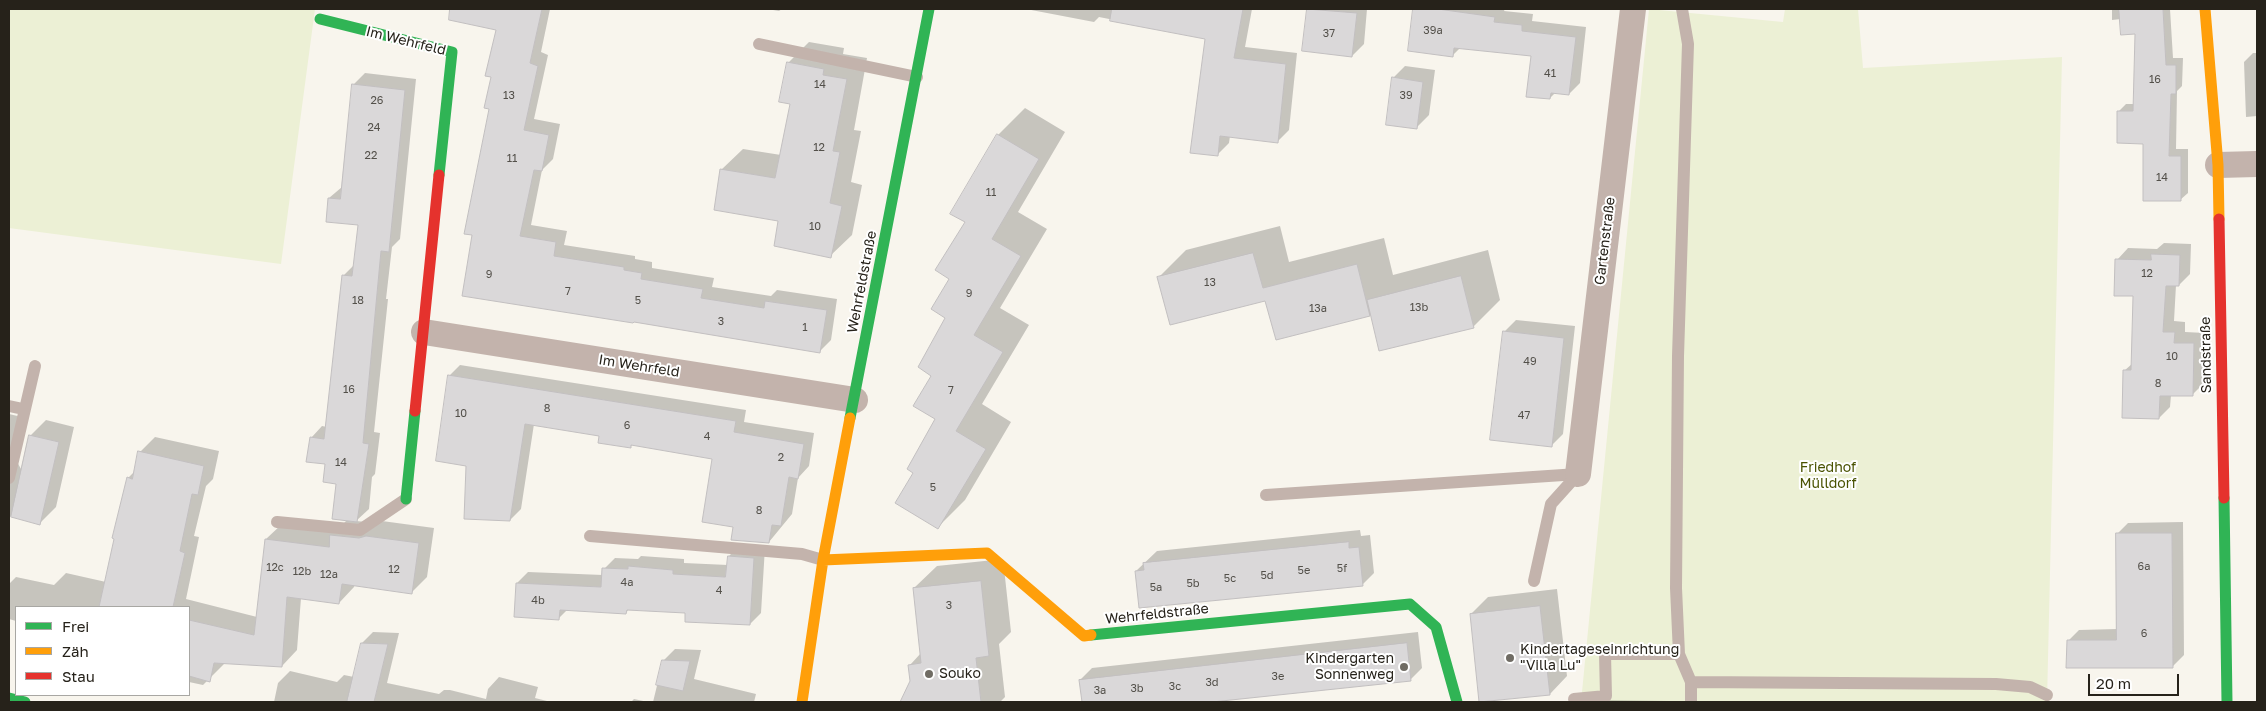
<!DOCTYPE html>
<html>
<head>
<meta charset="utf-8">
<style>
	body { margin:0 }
	#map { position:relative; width:2266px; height:711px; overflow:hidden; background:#f8f5ed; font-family:"Golos Text",sans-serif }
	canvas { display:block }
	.frame { position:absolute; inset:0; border:10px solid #26221a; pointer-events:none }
	.legend { position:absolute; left:15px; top:606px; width:175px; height:90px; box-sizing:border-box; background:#fff; border:1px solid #a8a7a3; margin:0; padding:6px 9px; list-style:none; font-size:15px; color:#26221a }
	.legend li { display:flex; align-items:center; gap:10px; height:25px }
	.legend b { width:25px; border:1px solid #a8a7a3 }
	.scale { position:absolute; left:2088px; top:674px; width:91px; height:22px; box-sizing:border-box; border:2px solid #26221a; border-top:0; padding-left:6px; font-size:15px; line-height:18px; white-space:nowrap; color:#26221a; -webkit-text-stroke:4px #fff; paint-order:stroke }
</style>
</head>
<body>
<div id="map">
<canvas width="2266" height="711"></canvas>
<div class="frame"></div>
<ul class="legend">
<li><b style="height:6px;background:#30b455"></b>Frei</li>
<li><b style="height:6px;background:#ff9f0a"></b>Zäh</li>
<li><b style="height:6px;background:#e5322d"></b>Stau</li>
</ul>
<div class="scale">20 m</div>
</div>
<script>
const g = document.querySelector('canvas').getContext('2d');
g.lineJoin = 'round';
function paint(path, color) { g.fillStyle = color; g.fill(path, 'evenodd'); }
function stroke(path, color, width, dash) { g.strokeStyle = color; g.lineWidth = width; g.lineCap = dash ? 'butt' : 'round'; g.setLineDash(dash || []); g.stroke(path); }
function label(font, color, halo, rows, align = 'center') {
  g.font = font + ' "Golos Text",sans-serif'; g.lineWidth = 4; g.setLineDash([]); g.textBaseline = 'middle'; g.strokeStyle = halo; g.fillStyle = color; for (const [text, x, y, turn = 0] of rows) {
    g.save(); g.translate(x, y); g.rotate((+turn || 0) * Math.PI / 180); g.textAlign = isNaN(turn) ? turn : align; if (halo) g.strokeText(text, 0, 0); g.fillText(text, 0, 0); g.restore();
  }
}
const green = new Path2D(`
	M9,9h306l-34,255 -272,-36z
	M1649,9l134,13 2,-13h73l5,59 199,-11 -15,645h-466z`);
const shadow = new Path2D(`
	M492,9h58l-9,43 7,3 -14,64 26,5 -7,35 -11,11 -11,55 36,6 -3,14 71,11v3l17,3v6l62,10 -2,9 59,9 6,-6 60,9 -6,41 -11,11 -356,-56 27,-187 6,-79 -9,-2z
	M767,9h15l-3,2z
	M1026,9h226l-7,38 52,6 -8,77 -12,12 -47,-6 -1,7 -12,12 -11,-117 -107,-21 -5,5z
	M1308,9h59l-3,35 -12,12 -49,-6z
	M1415,9h90l-1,2 29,3 -1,7 54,6 -6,56 -11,11 -13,-2 -6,6 -18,-43 -71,-8 -9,9 -43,-6z
	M2112,9h58l3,49h10l-1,28 -5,5 -1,58h12v44l-8,7 -35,-58 -26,-31 7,-7h8l2,-71 -15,-14 -9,1z
	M809,42l35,6 -1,6 24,4 -13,72 7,1 -10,51 11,3 -10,50 -22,21 -50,-36 -59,-50 22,-21 38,6 10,-52 -3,-40z
	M2253,53h4v63l-11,1 -2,-55z
	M1405,66l30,4 -6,45 -12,12 -24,-49z
	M365,73l51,6 -16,160 -8,8 -6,52h2l-14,133 6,1 -5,41 -3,3 -3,32 -13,12 20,2 6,-2 52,7 -7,49 -16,16 -56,-9 -1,3 -15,16 -38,-5 -4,52 -15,16 -56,-4 -23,23 -14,-3v-75h-173v14l-7,-2v-35l7,-7 38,8 12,-12 40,9 22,-104 7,-7 5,-19 15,-15 64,14 -6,28 -7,7 -12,50 5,1 -13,62 71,18 9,-78 16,-15 54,7 12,-12 -10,-36 -27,-45 11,-12 5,1 16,-151 12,-12 5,-40 -31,-26 13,-11 11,-102z
	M1025,108l40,24 -47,80 29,17 -47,79 29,17 -47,79 29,18 -46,78 -27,27 -23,-55 22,-54 -5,-43 15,-57 4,-40 16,-56 31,-87z
	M1280,226l9,36 95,-24 9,37 95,-25 12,50 -27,27 -102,-13 -1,1 -104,-15 -107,-23 27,-27z
	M2164,243l27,1 -1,30 -11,11h-3l-2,36 11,1v10l20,1 -2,51 -11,11h-21l-1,12 -11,11 -35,-47 9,-8 1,-68 -17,-35 11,-12 29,1z
	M1516,320l59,6 -12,108 -12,12 -47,-114z
	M460,365l286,45 -2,12 70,11 -5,33 -11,12 -6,36 -23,28 -35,-16 -20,-68 -81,-14 -3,3 -29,-12 -67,-11 -13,85 -11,11 -43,-55 -18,-89z
	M9,414l17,4 -10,42 5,9 7,-31 18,-18 28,7 -18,80 -16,16 -31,-7z
	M2183,522l1,133 -12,12 -104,-26 11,-11 38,-1v-95l11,-11z
	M1360,530l1,6 9,-1 4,38 -12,12 -226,-14 21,-20z
	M740,545l25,2 -4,66 -11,11 -63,-13 -58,-2 -3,3 -58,-3 -9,9 -42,-35 11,-11 75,3 1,-6 11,-11 23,1 3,-3 43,3v4l44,2 1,-9z
	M1003,559l8,73 -12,12 6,53 -5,5h-92l-4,-4 7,-16 -1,-17 11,-12 -7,-65 23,-22z
	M1557,589l10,87 -17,18 -79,-80 17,-17z
	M373,632l26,1 -12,50 52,11 5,-4h6l36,9 2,-10 11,-12 39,10 -3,11 16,4h-277l4,-19 12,-12 47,11 7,-7 10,2 8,-34z
	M1418,632l4,36 -12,12 -199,22h-128l-3,-22 12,-12z
	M675,649l26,1 -7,29 62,15 -2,8h-101l10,-41z
	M634,699l14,3h-17z
	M1593,700l76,1v1h-78z`);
const building = new Path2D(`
	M450,9h92l-12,54 8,3 -14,64 25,5 -7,36 -8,-1 -14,66 36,6 -2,14 70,11v3l18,3 -1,6 62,10 -2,9 63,10 1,-7 62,9 -7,43 -186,-31 -1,1 -171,-27 10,-61 -8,-1 25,-125 -5,-1 7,-31 -6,-1 11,-46 -47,-10z
	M1112,9h131l-9,49 52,6 -8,79 -58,-7 -2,20 -28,-3 15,-114 -95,-18z
	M1307,9l50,4 -5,44 -50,-6z
	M1413,9h25l57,8 -1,5 28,3v6l54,6 -7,58 -18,-2 -1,6 -24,-2 5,-41 -77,-8 -1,9 -45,-6z
	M2119,9h44l3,56h10v29h-5l-2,62h12v45h-38v-57l-26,-1v-32h16l2,-77 -14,1z
	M787,62l37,7 -1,6 24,4 -14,72 7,1 -10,51 12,3 -11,52 -57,-12 4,-25 -64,-11 6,-41 55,9 15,-74 -11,-2z
	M1392,77l31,5 -6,47 -31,-4z
	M352,84l53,6 -16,162 -8,-1 -18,192 6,1 -12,78 -25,-3 4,-35 -13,-2 2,-18 -19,-2 4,-25 14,2 18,-164 10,1 6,-51 -32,-3 2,-24 12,1z
	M997,134l42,25 -47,80 29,17 -47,79 29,17 -47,79 30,18 -48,80 -43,-26 18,-30 -6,-4 28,-50 -22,-13 18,-30 -13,-9 27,-49 -14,-9 18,-30 -14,-9 30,-48 -15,-8z
	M1253,253l10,35 94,-24 13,52 -94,24 -11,-39 -95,24 -13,-48z
	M2151,254l29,1 -1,31h-13l-3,46h12l-1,11h20l-1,53h-33l-1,23 -37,-1 1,-48h8l2,-74h-19l1,-37 36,1z
	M1461,276l13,52 -95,23 -12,-51z
	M1503,331l61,7 -12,109 -62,-7z
	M448,375l288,46 -2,11 70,12 -6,35 -9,-2 -8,49 -9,-1 -3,18 -38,-3 2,-13 -31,-5 10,-63 -81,-14v3l-33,-5 1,-7 -74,-12 -15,97 -46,-2 2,-53 -30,-5z
	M29,435l30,7 -19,83 -29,-8z
	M138,451l66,15 -6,29 -6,-1 -12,57 5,2 -12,54h-74l15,-68 -2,-1 15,-61 5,2z
	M2116,533h56l1,135h-107l1,-28h49z
	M330,535l29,3 7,-2 53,7 -7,51 -70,-10 -3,20 -52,-7 -5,70 -68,-4 -4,19 -21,-6v-56l65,15 11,-96 64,8z
	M1349,542v6l10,-1 4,39 -224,22 -4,-37 9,-1 -1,-7z
	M728,556l26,2 -4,67 -65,-3v-9l-58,-3 -1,4 -66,-4 -1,10 -45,-3 2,-34 85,4 1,-19 26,1v-3l45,4v4l52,3z
	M981,581l8,75 -13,2 5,44h-81l10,-21 -2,-16 13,-2 -8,-75z
	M1540,606l10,89 -71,7 -9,-88z
	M361,643l27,1 -14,58h-27z
	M1407,643l4,38 -199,21h-130l-3,-22z
	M662,660l28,1 -7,30 -27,-6z`);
const lane = new Path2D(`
	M1682,9l6,35 -10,312 -2,232 3,66 12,28v20
	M759,44l158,33
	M9,406l14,3
	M9,478l26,-112
	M1266,495l312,-21
	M277,522l83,8 46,-31
	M590,536l212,18 21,6
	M1534,581l17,-77 27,-30
	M1691,682l305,2 34,3 17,8
	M1574,699l32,-3 -1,-42h74`);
const street = new Path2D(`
	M2218,165l39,-1
	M424,332l431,68
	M1578,474l55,-465`);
const fast = new Path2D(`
	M320,19l132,33 -13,123
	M850,418l79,-409
	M2224,498l3,204
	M406,499l9,-88
	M1091,635l319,-31 26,23 21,75
	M9,698l16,4`);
const slow = new Path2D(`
	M2205,9l13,156 1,54
	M823,560l164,-7 97,83 7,-1
	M802,702l21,-142 27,-142`);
const jam = new Path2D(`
	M2219,219l5,279
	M415,411l24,-236`);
const markers = [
	[1510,658,5,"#706c64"],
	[1404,667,5,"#706c64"],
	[929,674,5,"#706c64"]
];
const numberNames = [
	["39a",1433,31],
	["37",1329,34],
	["41",1550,74],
	["16",2155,80],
	["14",820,85],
	["13",509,96],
	["39",1406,96],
	["26",377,101],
	["24",374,128],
	["12",819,148],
	["22",371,156],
	["11",512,159],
	["14",2162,178],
	["11",991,193],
	["10",815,227],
	["12",2147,274],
	["9",489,275],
	["13",1210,283],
	["7",568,292],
	["9",969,294],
	["18",358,301],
	["5",638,301],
	["13b",1419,308],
	["13a",1318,309],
	["3",721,322],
	["1",805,328],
	["10",2172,357],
	["49",1530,362],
	["8",2158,384],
	["16",349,390],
	["7",951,391],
	["8",547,409],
	["10",461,414],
	["47",1524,416],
	["6",627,426],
	["4",707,437],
	["2",781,458],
	["14",341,463],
	["5",933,488],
	["8",759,511],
	["6a",2144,567],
	["12c",275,568],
	["5f",1342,569],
	["12",394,570],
	["5e",1304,571],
	["12b",302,572],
	["12a",329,575],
	["5d",1267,576],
	["5c",1230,579],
	["4a",627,583],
	["5b",1193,584],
	["5a",1156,588],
	["4",719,591],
	["4b",538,601],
	["3",949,606],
	["6",2144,634],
	["3e",1278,677],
	["3d",1212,683],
	["3c",1175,687],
	["3b",1137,689],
	["3a",1100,691]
];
const streetNames = [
	["Im Wehrfeld",406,41,14],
	["Gartenstraße",1605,241,-83],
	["Wehrfeldstraße",862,282,-79],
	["Sandstraße",2206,355,-91],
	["Im Wehrfeld",639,366,9],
	["Wehrfeldstraße",1157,614,-6]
];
const parkNames = [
	["Friedhof",1828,468],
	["Mülldorf",1828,484]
];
const poiNames = [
	["Kindertageseinrichtung",1520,650],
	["\"Villa Lu\"",1520,666],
	["Kindergarten",1394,659,"right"],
	["Sonnenweg",1394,675,"right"],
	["Souko",939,674]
];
paint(green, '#ecf0d5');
paint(shadow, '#0003');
paint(building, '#dad8d9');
stroke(building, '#c2bfc0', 1);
stroke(lane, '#c3b3ac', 12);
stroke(street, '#c3b3ac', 26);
stroke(fast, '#30b455', 11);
stroke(slow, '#ff9f0a', 11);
stroke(jam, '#e5322d', 11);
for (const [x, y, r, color] of markers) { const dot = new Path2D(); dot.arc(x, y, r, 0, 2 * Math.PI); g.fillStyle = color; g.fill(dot); stroke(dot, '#fff', 2); }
label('11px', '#53504a', null, numberNames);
label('14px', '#26221a', '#fff', streetNames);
label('14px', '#495200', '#fff', parkNames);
label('14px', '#26221a', '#fff', poiNames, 'left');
</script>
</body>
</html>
